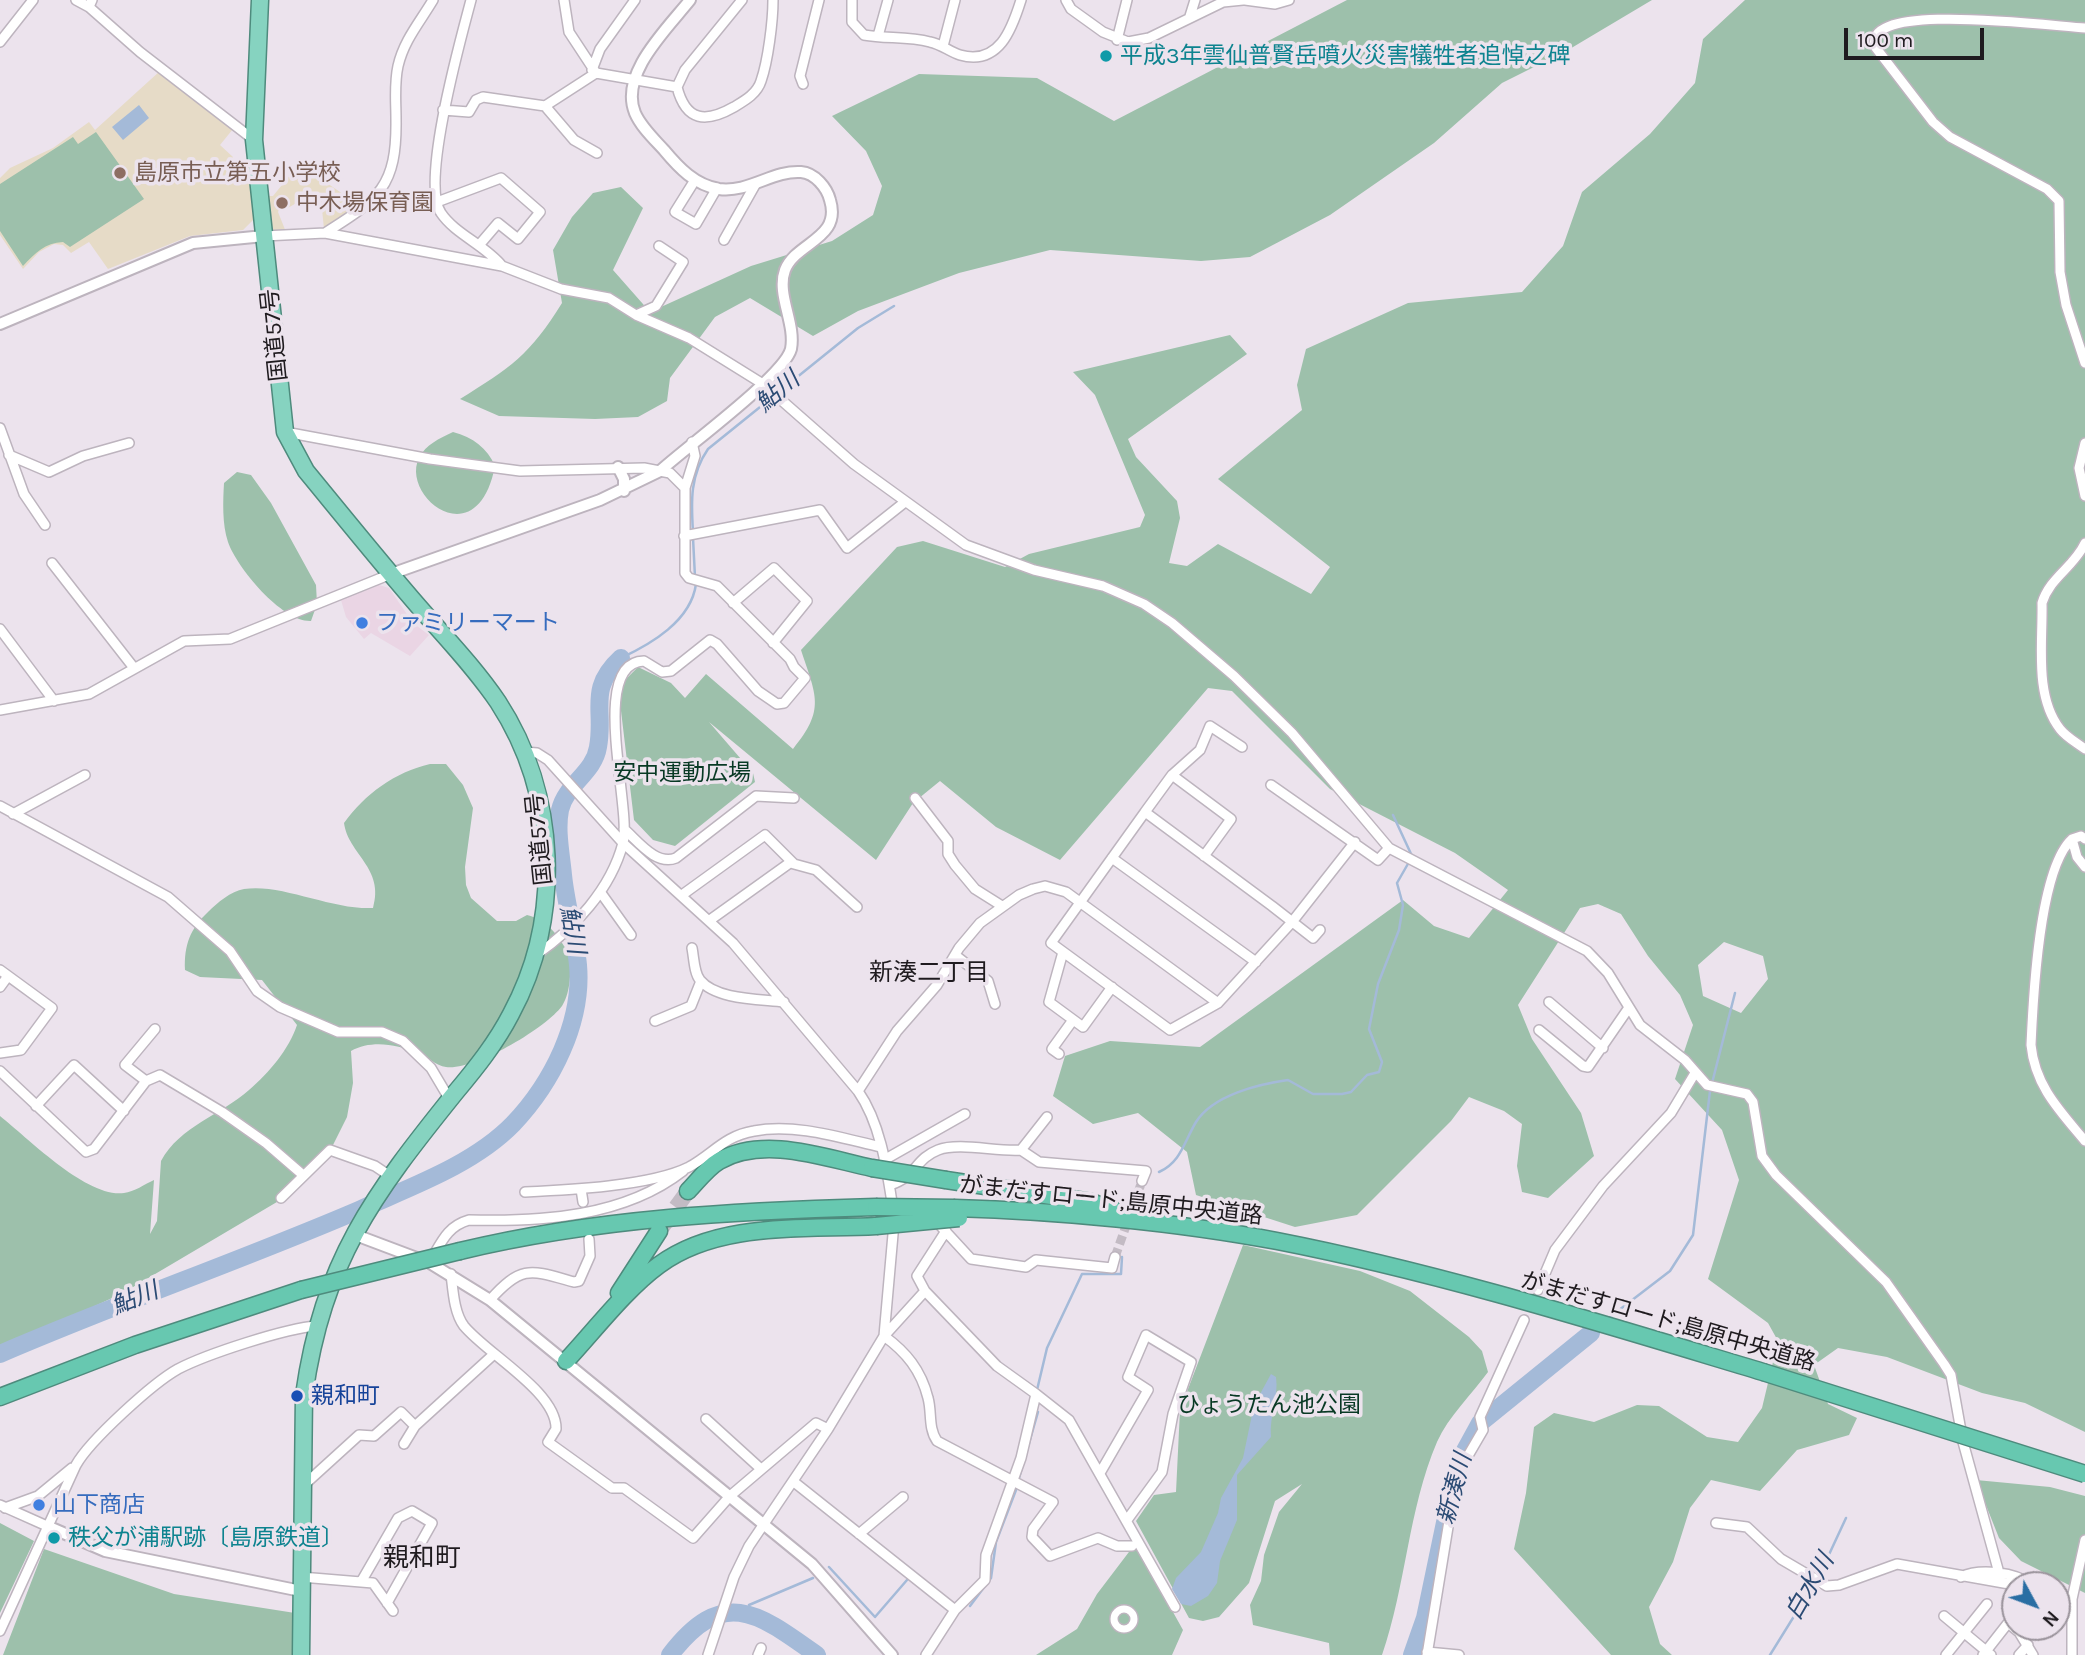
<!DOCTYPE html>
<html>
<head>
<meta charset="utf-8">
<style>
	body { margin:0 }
	#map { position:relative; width:2085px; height:1655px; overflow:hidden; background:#ece3ed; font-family:Karla,sans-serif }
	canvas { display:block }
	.north { position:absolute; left:2001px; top:1571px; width:70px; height:70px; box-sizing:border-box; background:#ece3ed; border:2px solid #9a939b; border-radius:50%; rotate:131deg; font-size:19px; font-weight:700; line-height:28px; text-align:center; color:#1f1b1f }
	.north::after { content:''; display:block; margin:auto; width:24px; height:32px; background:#296ea3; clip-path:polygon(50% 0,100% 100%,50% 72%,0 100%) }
	.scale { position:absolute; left:1844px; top:28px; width:140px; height:32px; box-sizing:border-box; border:4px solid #1f1b1f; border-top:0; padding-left:9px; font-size:21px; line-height:24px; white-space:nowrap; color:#1f1b1f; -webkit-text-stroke:5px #ece3ed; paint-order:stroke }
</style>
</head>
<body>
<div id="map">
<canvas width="2085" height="1655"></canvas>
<div class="north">N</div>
<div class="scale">100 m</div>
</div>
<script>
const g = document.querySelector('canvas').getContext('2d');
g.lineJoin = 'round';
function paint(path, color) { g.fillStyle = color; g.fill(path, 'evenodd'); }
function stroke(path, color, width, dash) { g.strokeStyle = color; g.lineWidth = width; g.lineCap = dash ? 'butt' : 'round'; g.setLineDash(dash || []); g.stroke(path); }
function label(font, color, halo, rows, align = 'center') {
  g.font = font + ' Karla,"Noto Sans JP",sans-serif'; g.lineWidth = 7; g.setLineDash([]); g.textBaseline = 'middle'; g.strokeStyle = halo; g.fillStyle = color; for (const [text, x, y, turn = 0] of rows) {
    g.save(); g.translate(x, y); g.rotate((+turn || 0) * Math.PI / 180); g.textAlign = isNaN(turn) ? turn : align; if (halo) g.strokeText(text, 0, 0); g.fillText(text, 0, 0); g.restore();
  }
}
const commercial = new Path2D(`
	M379,585l10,3 24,35 16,12 -19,21 -39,-23 -7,6 -18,-22 -5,-17z`);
const education = new Path2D(`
	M160,71l73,58 -13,16 13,12 2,18 16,-5 3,49 -11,11 -53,6 -82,33 -19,-27 -18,11 -8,-8 -9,-1 -15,8 -16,17 -23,-34v-57l10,-10 43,-20 36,-26 6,8z
	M299,164l44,30 14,15 -33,20 -3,-30 -7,-6 -28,16 -6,-2 -2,5 8,20 -18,2 -2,-38h7z`);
const green = new Path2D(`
	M1347,0h305l-84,50 -66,33 -68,60 -104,72 -80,42 -49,4 -151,-11 -91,23 -101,38 -45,25 -63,-38 -35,19 -45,61 -3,23 -29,16 -43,2 -96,-3 -39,-17c50,-31 70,-44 102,-96l-9,-53 19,-33 21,-24 28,-6 22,21 -30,62 37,42 101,-46 81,-25 41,-26 9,-29 -16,-35 -34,-35 87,-42 118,4 77,43z
	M1745,0h340v1432l-60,-29 -43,-10 -95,-36 -49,-9 -24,17 14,39 29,14 -8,17 -52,15 -37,41 -49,-11 -21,28 -17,54 -24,45 11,37 12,11h-61l-97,-106 12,-56 8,-66 20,-14 40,9 43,-17 22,1 48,31 31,5 24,-34 16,-67 -10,-18 -60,-44 31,-99 -17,-50 -47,-51 18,-54 -13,-30 -32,-39 -27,-42 -23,-10 -18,4 -62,97 14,34 49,74 13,43 -46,42 -26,-6 -5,-26 5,-42 -18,-13 -35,-14 -18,24 -94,94 -62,12 -99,-32 -9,-43 -49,-39 -45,11 -40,-28 12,-40 45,-15 90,6 203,-147 31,26 35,12 39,-48 -53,-37 -125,-64 -98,-98 -24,-3 -148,172 -64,-33 -56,-46 -27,22 -37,57 -167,-138 44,51 2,9 -80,64 -22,-6 -19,-20 -15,-126 5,-13 14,-14 33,16 14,15 21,-24 87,75c33,-40 23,-53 8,-99l96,-103 26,-6 82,26 24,-13 111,-27 5,-12 -50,-120 -22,-23 157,-37 17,19 -119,85 8,18 41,44 3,17 -11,45 18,3 31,-22 93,50 19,-27 -112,-88 84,-69 -5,-25 9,-36 102,-46 114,-11 41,-46 19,-54 68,-58 45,-51 8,-44zM1724,942l39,14 5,23 -27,34 -38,-17 -5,-31z
	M96,132l48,67 -74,48 -7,-5c-18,1 -28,11 -40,24l-23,-35v-47l73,-47 5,7z
	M453,432c20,5 34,16 42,34 -18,92 -95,30 -76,-8 7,-14 20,-19 34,-26z
	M237,472l14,3 20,28 45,82 1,19 -6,17c-29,1 -74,-53 -83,-79 -6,-18 -5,-41 -4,-59z
	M430,764h16l17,21 10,23 -8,59 1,18 5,13 26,23h19l11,-6c20,5 28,17 39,34 7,13 5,44 -4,57 -16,22 -88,65 -116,61 -10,-1 -19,-11 -28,-14 -22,-9 -47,-13 -67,-2l2,32 -6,34 -21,42 -44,40 -159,94 -123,57v-234c29,23 87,82 124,77 10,-1 21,-9 30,-13l-4,54 7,-13 4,-60c19,-35 60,-46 88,-71 20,-17 40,-41 48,-65l-35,-45 -62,-3 -15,-7c-1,-25 5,-41 23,-58 9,-9 23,-21 36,-23 37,-6 88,21 129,19 12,-40 -25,-54 -29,-85 21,-29 51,-51 86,-59z
	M1243,1245l117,26 50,20 59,46 13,14 6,21c-16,22 -40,45 -51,70 -29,68 -31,144 -55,213h-52l-1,-12 -76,-18 -3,-20 11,-24 3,-26 15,-43 23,-28 -27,17 -26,82 -30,34 -16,4 -14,-3 -53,-97 18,-26 22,-3 4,-82z
	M1976,1480l74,7 35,9v97l-64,-32 -22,-23z
	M0,1523l34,18 -34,72z
	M1135,1544l48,86 -11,25h-136l41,-26 20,-35z
	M44,1549l130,45 121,19v42h-292z`);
const water = new Path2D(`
	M139,105l10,13 -26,22 -11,-13z
	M1271,1374l5,3c3,21 -7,39 -5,60l-34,38v45l-17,41 -3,22 -9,13 -17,10 -10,-2 -9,-15 4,-11 25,-26 17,-39 3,-15 22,-40 11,-53z`);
const stream = new Path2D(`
	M693,532c-2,-31 -3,-57 15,-83l150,-121 36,-22
	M693,538l2,39
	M621,658c30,-14 70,-37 75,-74
	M1393,815l19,41
	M1159,1172c22,-10 25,-30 37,-50 17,-27 63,-38 92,-42l25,14h29l9,-2 16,-17 12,-3 3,-10 -13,-33 9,-45 21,-54 4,-25 -6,-22 12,-21
	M1610,1317l60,-46 23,-36 17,-144 25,-98
	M1037,1390l10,-42 35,-74h39l1,-17
	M1019,1478l19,-66
	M829,1567l46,50 32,-37
	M749,1605l64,-27
	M970,1606l21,-28 5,-36 20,-52
	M731,1613l4,-2
	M1770,1655l49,-79 27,-58`);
const river = new Path2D(`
	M0,1354c118,-51 240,-93 359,-144 51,-23 114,-45 154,-86 39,-41 70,-102 65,-159 -3,-31 -12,-60 -15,-90 -2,-21 -7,-45 -3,-65 6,-26 34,-37 38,-63 7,-37 -11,-58 23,-89
	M670,1655c53,-69 87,-43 147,0
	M1412,1655l13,-37 32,-153 23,-42 111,-90`);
const minorTunnel = new Path2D(`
	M1115,1257l27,-76`);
const motorwayTunnel = new Path2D(`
	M662,1227l26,-36`);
const pedestrian = new Path2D(`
	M1114 1619a10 10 0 1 1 20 0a10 10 0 1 1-20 0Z`);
const minor = new Path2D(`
	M76,0l13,7 3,-7
	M471,0c-10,38 -51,183 -30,213 14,21 44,32 61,53
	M564,0l5,32 27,41 81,14c9,35 29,36 57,20 10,-6 23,-13 27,-26 7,-20 12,-60 12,-81
	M852,0v22l12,13c22,4 44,1 66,7 11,2 20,10 30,13 39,11 52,-26 61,-55
	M1066,0l5,9 32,23 25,10 21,-4 74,-36 20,-2
	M1245,0l30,4 14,-4
	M89,7l51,45 114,88
	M1190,16l5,-16
	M2085,28c-36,-2 -229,-28 -209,20l57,74 17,15 97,52 12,12 1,71 6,33 19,58
	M878,36l10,-36
	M1117,40l10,-40
	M0,42l33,-42
	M943,46l12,-46
	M592,70l8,-21 35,-49
	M803,84l-3,-8 19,-76
	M677,87l8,-17 57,-70
	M545,106l29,34 23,13
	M443,110l26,2 7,-12 7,-3 62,9 51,-33
	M695,180l-20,32 21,12 21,-36
	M437,202l64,-24 39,34 -22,27 -20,-16 -18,21
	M325,233c54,-34 72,-46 71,-114 0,-18 -2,-35 2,-53 6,-26 22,-44 35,-66
	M264,236l61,-3 177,33 59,23 48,9 27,17 53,23 74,46 91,80 112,81 68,25 69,16 41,18 28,19 62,53 58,57 97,115 198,103 21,22 32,52 45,35 22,25 40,9 6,8 9,54 14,19 110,107 58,82 7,11 12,67 36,131
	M724,240l31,-55
	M636,315l20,-9 27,-44 -24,-16
	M0,428l24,66 21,31
	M285,432l145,27 90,12 124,-3 26,5 15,15
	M2085,443l-6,25 6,28
	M9,455l40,17 34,-16 46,-13
	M684,536l136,-26 27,38 58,-46
	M2085,543c-11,24 -35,34 -43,60 1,39 -8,93 18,126 6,8 17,14 25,20
	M52,563l82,105
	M733,603l41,-35 33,33 -34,42
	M0,629l54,72
	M0,710l89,-16 95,-53 46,-2 161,-65
	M525,752l12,1 11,7 75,83 110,100 125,148c23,33 29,79 35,118
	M1172,775l28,-25 10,-24 32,21
	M1271,785l107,75 11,-12
	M915,798l33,43v13l7,11 20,24 27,17
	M0,806l168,91 62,54 27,40 23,16 58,25h44l21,9 28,27 19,32
	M1145,812l27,-37 59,44 -27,37
	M13,814l72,-39
	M624,829c14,12 32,37 52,29l80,-62 38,2
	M2072,839c-33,30 -39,160 -41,206 4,41 29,66 54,96
	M2072,839l5,18 8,10
	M2072,839l9,-3 4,3
	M1112,858l144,104
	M601,893l30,42
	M682,895l83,-60 29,29 22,6 41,37
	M710,920l81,-58
	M1320,930l-7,8 -41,-32 -127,-94 -94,131 119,87 48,-27 74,-81 63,-80
	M692,948c2,10 2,25 8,32 16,20 61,19 84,22
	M1063,952l-14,50 34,25 29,-40
	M536,955c38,-26 75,-66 87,-112 9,-35 -35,-181 21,-182l18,11 9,-1 39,-31 7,4 41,47 19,13 7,-1 21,-25 -11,-11 -4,-8 -73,-73 -28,-8 -4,-5v-85l10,-32 -3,-14
	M955,955l33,26 7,23
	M0,970l52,38 -31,42 -21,3
	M0,987l8,-11
	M1549,1002l54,46
	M655,1021l36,-15 10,-25
	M1539,1030l44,36 5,1 40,-58
	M1059,1054l-7,-5 21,-29
	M0,1071l86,81 8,-3 52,-68 14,-6 62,37 44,31 37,32
	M146,1081l-21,-16 30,-36
	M858,1091l39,-60 40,-46 22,-37 21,-25 39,-28 14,-6 12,-3 21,6 152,111
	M36,1106l38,-41 50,46
	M1021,1150l26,-33
	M884,1160l81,-46
	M890,1185c27,-9 25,-26 48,-35 21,-8 59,2 83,0l18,12 107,9 -4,10
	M581,1189l2,13
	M525,1192c43,-2 126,-6 164,-25 24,-13 35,-31 65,-36 41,-8 87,7 127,16
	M281,1198l49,-48 45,16 15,10
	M936,1221l35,38 55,8 10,-7 76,8 3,-11
	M432,1258c10,-17 16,-32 37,-38 72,2 155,-3 214,-49
	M451,1274c2,16 3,39 13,52 23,28 93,66 92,103l-8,13 64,46h12l69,50 37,-42 86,-73 12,6
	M1538,1290l17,-40 48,-64 68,-73 24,-40
	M925,1291l-8,-15 29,-45
	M490,1300c32,-36 41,-30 84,-18l5,-1 11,-25 -1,-17
	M886,1334l39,-43 72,75 39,28 -15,64 -35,97 -1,25 -30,30 -29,45
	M884,1336c22,16 37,34 44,62 4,14 0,30 9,43l116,61 -20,27 -1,8 18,19 48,-18 19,8h15
	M1036,1394l33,26 106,187
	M706,1419l55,50
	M404,1444l11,-18
	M1100,1473l48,-83 -20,-13 18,-42 45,27 -18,52 -11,58 -35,48
	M794,1482l161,128
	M304,1485l55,-50 15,1 27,-24 14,14 78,-71
	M0,1505l47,21
	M5,1508l33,-12 34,-28
	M1716,1523l31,4 34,32 46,27 12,-1 58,-21 118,21
	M859,1534l44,-37
	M301,1577l72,6 20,28
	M1961,1577c19,-9 54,-5 71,8
	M361,1582l37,-64 14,-7 20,12 -45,80
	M2057,1594l15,5
	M1944,1616l47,39
	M2008,1623l11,9 14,23
	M0,1631l76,-166c14,-25 77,-82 102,-96 29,-15 108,-41 139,-43
	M1427,1652l32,3
	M708,1655l26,-78 15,-31 79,-117 56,-93 10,-113
	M758,1655l3,-7
	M1427,1655l22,-134 13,-55 21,-36 -3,-13 44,-97
	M1946,1655l41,-51
	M1983,1655l29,-37
	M2019,1655l9,-10
	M2072,1655v-56l13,-59`);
const tertiary = new Path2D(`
	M0,324l193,-81 71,-7
	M618,467l6,12v12
	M391,574l209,-74 60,-29c26,-24 124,-95 131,-122 5,-26 -15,-55 -6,-79 11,-28 57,-31 45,-70 -3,-12 -15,-27 -29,-28 -28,-2 -52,21 -82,17 -24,-4 -40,-21 -55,-39 -10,-11 -23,-23 -29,-37 -16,-39 32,-84 55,-113
	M353,1234l77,29 60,37 322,264 80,91
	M47,1526l58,25 196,40`);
const trunk = new Path2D(`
	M260,0l-6,140 31,292 21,39c37,45 74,91 113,136 27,31 56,61 79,95 60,92 65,216 13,312 -15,29 -35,54 -56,79 -82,102 -132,168 -151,302l-3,260`);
const motorway = new Path2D(`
	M946,1180l145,22 41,15
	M688,1191c9,-9 19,-23 31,-30 45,-26 106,-3 153,7
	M955,1208c103,3 221,14 322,33 164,32 326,83 486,131
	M460,1251c137,-33 276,-40 416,-44
	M619,1293l40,-62
	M566,1361c28,-30 60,-72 93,-96 60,-44 145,-35 217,-39
	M0,1397l135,-52 166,-55`);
const motorwayBridge = new Path2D(`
	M872,1168l74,12
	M876,1207l79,1
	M876,1226l83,-8
	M301,1290l159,-39
	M1763,1372l322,102`);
const markers = [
	[1106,56,7,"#0f9aa8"],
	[120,173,7,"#8d6e63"],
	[282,203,7,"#8d6e63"],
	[362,623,7,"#3f7fe0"],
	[297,1396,7,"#1a4fb4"],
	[39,1505,7,"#3f7fe0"],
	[54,1538,7,"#0f9aa8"]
];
const cultureNames = [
	["平成3年雲仙普賢岳噴火災害犠牲者追悼之碑",1120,56],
	["秩父が浦駅跡〔島原鉄道〕",68,1538]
];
const educationNames = [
	["島原市立第五小学校",134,173],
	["中木場保育園",296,203]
];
const streetNames = [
	["国道57号",275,335,-96],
	["国道57号",540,839,-96],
	["がまだすロード;島原中央道路",1111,1201,6],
	["がまだすロード;島原中央道路",1668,1322,16]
];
const shopNames = [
	["ファミリーマート",376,623],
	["山下商店",53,1505]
];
const parkNames = [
	["安中運動広場",682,773],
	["ひょうたん池公園",1269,1405]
];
const transitNames = [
	["親和町",311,1396]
];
const waterNames = [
	["鮎川",778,392,-40],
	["鮎川",572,930,80],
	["鮎川",135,1299,-22],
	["新湊川",1455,1489,-75],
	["白水川",1810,1587,-60]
];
const neighbourhoodNames = [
	["新湊二丁目",929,973]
];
const quarterNames = [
	["親和町",422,1559]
];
paint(commercial, '#ead5e4');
paint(education, '#e6dbc7');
paint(green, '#9dc0ab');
paint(water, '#a4bad8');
stroke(stream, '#a4bad8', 2.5);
stroke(river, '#a4bad8', 18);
stroke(minorTunnel, '#c3bbc4', 9, [9, 4.5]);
stroke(motorwayTunnel, '#c3bbc4', 16, [16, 8]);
stroke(pedestrian, '#bdb4be', 10);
stroke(minor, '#bdb4be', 12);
stroke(tertiary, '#bdb4be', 14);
stroke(trunk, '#4e8b7d', 19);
stroke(motorway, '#4e8b7d', 19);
stroke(pedestrian, '#fff', 7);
stroke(minor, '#fff', 9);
stroke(tertiary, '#fff', 10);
stroke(trunk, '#86d3c0', 16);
stroke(motorway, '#67c8b0', 16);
stroke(motorwayBridge, '#4e8b7d', 19, []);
stroke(motorwayBridge, '#67c8b0', 16);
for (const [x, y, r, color] of markers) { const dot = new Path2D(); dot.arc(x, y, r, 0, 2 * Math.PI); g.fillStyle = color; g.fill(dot); stroke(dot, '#ece3ed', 2.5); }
label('23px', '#0d838f', '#ece3ed', cultureNames, 'left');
label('23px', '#785e54', '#ece3ed', educationNames, 'left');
label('23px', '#1f1b1f', '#ece3ed', streetNames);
label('23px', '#366cbe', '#ece3ed', shopNames, 'left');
label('23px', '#083924', '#ece3ed', parkNames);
label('23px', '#164399', '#ece3ed', transitNames, 'left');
label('italic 24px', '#2b4b74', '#ece3ed', waterNames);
label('24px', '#1f1b1f', '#ece3ed', neighbourhoodNames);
label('26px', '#1f1b1f', '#ece3ed', quarterNames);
</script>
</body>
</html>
